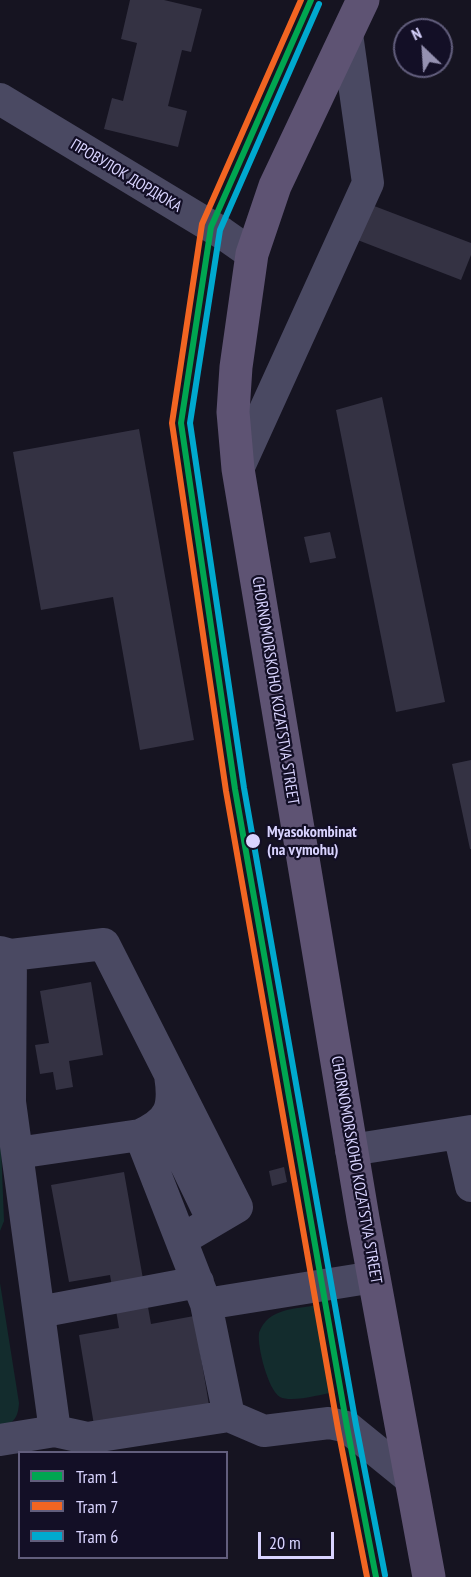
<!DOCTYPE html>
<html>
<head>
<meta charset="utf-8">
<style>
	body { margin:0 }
	#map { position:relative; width:471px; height:1577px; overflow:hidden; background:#161421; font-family:"PT Sans Narrow",sans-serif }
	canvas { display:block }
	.legend { position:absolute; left:18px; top:1451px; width:210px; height:108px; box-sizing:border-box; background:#130f26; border:2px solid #625e7d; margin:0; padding:8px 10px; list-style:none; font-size:18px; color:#d9d4ff }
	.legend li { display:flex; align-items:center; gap:12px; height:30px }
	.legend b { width:30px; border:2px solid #625e7d }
	.north { position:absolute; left:393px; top:18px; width:60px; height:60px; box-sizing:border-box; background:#130f26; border:2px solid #625e7d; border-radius:50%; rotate:335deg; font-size:16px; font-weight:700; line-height:24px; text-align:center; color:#d9d4ff }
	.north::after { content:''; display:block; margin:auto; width:21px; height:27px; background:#9591b1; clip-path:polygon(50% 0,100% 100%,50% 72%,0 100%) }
	.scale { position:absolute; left:258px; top:1532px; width:76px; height:27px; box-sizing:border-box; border:3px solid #d9d4ff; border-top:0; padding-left:8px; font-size:18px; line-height:21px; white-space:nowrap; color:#d9d4ff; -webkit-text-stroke:4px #130f26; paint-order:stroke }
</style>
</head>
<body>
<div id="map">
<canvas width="471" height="1577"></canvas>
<ul class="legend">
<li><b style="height:8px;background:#00a651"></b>Tram 1</li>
<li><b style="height:8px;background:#f26522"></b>Tram 7</li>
<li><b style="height:8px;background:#00a9ce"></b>Tram 6</li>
</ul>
<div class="north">N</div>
<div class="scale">20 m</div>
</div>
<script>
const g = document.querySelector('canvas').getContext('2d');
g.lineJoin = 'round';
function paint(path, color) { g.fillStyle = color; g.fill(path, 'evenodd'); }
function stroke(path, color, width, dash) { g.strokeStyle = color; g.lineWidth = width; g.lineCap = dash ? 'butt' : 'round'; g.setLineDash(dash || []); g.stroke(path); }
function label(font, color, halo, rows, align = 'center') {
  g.font = font + ' "PT Sans Narrow",sans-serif'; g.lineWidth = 4.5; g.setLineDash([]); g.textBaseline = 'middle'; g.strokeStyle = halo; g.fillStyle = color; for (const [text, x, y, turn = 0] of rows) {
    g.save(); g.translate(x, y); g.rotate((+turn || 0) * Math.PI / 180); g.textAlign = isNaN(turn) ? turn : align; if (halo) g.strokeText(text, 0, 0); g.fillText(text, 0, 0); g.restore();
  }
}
const green = new Path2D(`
	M0,1120l4,101 -4,10z
	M0,1283l19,120c-1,15 -5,20 -19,25z
	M318,1305l17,87c-13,2 -43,11 -55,5 -12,-7 -23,-51 -21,-64 1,-4 5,-10 7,-12 12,-13 36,-13 52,-16z`);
const building = new Path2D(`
	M130,0h34l38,9 -11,43 -9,-2 -14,56 19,5 -9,36 -74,-18 8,-31 11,3 14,-58 -16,-4z
	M369,204l102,39v12l-10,25 -106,-41z
	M382,397l63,305 -49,10 -60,-302z
	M139,429l55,311 -54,10 -27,-153 -72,13 -28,-158z
	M330,532l6,26 -26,5 -6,-26z
	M471,760v89h-1l-18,-85z
	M91,982l12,73 -34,6 4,26 -17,3 -3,-18 -13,2 -5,-29 14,-2 -9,-52z
	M284,1167l3,15 -15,4 -3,-15z
	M124,1172l27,152 43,-8 15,89 -115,20 -15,-90 40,-7 -9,-53 -41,7 -18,-97z`);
const minor = new Path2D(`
	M0,99l222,134 30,21
	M238,469l130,-286 -21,-149
	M0,952l11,3 93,-11 133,263 -56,33
	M11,955l-1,147 45,329
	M164,1119l49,102
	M459,1133l12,53
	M140,1135l66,169 23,112
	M351,1150l120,-19
	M17,1153l123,-18c31,-14 35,-28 30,-60
	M206,1304l168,-27
	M39,1312l159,-30
	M0,1440l55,-9 32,7 142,-22 35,15 65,-8 18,4 64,52`);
const major = new Path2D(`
	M363,0l-88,186 -23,68 -16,113 -3,45 5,57 125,749 66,359`);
const tram1 = new Path2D(`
	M311,0l-100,227 -30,196 54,366 112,638 29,150`);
const tram2 = new Path2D(`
	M301,0l-99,224 -30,199 54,368 112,638 29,148`);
const tram3 = new Path2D(`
	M319,4l-99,226 -30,193 54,365 112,637 29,150`);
const markers = [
	[253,841,8,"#d9d4ff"]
];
const streetNames = [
	["ПРОВУЛОК ДОРДЮКА",126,176,31],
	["CHORNOMORSKOHO KOZATSTVA STREET",275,691,81],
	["CHORNOMORSKOHO KOZATSTVA STREET",356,1170,80]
];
const stopNames = [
	["Myasokombinat",267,832],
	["(na vymohu)",267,850]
];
paint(green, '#132c2d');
paint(building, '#343243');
stroke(minor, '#4a4962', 32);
stroke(major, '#5e5373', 33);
stroke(tram1, '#00a651', 6);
stroke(tram2, '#f26522', 6);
stroke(tram3, '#00a9ce', 6);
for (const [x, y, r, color] of markers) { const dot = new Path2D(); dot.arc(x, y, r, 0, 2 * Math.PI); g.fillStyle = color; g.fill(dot); stroke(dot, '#130f26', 2); }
label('16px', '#d9d4ff', '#130f26', streetNames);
label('bold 16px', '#d9d4ff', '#130f26', stopNames, 'left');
</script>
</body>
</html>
